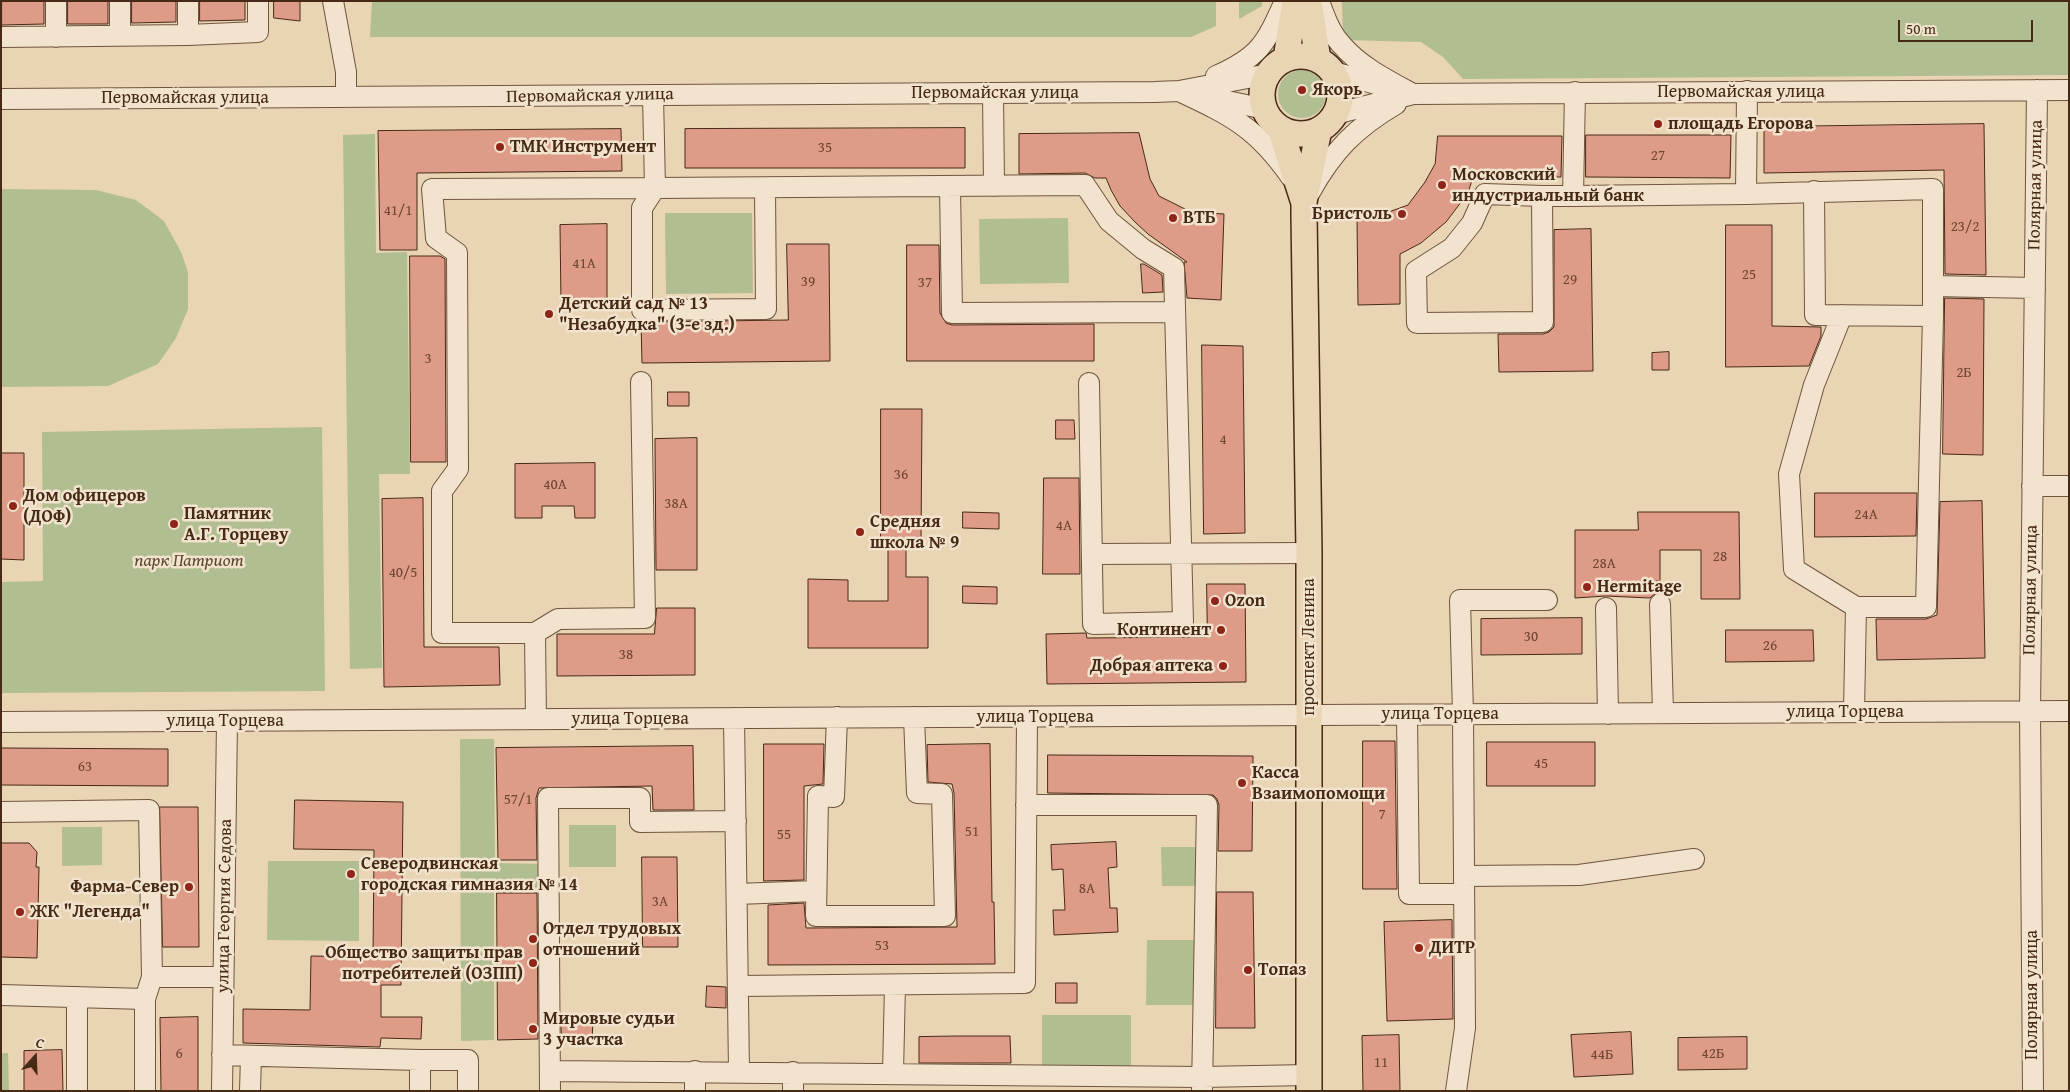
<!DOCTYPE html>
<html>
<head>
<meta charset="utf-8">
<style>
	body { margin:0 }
	#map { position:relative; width:2070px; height:1092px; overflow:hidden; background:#e9d4b4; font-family:"Gentium Book Plus",serif }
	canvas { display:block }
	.frame { position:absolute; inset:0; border:2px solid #472a16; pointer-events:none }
	.north { position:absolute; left:10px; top:1032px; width:50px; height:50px; -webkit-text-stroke:4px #f1e3ce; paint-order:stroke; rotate:20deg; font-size:14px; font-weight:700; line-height:20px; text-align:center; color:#472a16 }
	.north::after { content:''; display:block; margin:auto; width:18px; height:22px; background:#472a16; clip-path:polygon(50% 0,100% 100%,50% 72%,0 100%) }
	.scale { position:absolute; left:1898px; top:20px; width:135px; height:22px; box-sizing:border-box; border:2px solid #472a16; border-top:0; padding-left:6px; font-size:15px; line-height:18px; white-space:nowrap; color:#472a16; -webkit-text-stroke:4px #f1e3ce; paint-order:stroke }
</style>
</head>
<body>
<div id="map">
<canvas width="2070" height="1092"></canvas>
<div class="frame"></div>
<div class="north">С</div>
<div class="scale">50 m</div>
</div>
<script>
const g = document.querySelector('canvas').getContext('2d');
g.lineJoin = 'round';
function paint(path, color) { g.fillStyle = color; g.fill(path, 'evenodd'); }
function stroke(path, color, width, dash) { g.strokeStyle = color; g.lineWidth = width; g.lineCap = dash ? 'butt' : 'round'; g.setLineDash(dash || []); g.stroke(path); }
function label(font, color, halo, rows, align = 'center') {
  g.font = font + ' "Gentium Book Plus",serif'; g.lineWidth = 5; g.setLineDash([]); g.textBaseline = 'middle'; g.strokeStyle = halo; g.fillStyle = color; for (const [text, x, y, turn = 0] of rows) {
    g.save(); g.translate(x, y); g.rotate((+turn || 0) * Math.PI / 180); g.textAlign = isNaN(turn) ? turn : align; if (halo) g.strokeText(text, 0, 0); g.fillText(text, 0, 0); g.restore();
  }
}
const green = new Path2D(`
	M372,1h844v25l-25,11h-821z
	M1239,1h23v5l-23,13z
	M1342,1h727v74l-606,4 -20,-22 -22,-15 -78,-2z
	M1278 94a24 24 0 1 1 48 0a24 24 0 1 1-48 0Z
	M375,134l1,119 31,-1 3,222h-31l3,194 -32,1 -7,-534z
	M1,189l95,1 40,10 28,21 17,31 7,20v37l-12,29 -18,26 -50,22 -107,1z
	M665,213h87l1,80 -87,1z
	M1068,218l1,65 -89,1 -1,-65z
	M322,427l3,264 -324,2v-111l42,-1 -1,-149z
	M460,739h34l1,124 44,1v24h-45v152l-33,1z
	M569,825h47v42h-47z
	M62,827h40v38l-40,1z
	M1161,847h37v39h-36z
	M268,861h91v80l-92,-1z
	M1147,940h55l-1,65h-55z
	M1042,1015h89v52h-89z
	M1,1053h7l1,38h-8z`);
const building = new Path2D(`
	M2,1h42v23l-42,1z
	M68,1h40v23h-40z
	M132,1h44v21l-44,1z
	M200,1h45v19l-45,1z
	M274,1h26v20l-26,-3z
	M1984,124l2,151 -41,-1 -1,-104 -180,3v-46z
	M965,128v40h-280v-39z
	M621,129l1,42 -205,2v77h-37l-2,-119z
	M1139,133l11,46 9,17 32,16 33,2 -3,86 -34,-2 -3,-36h3l-39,-28 -13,-12 -15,-16 -9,-16 -5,-12h-11l-10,-5 -66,1v-40z
	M1586,135h145l-1,43 -144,-1z
	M1438,136h124l-1,41h-88l-5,16 -22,29 -25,21 -21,11v50l-42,1 -1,-87 29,-5 22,-8 17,-23 10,-18z
	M607,224v80h-46l-1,-79z
	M1726,225h46v101l49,1v9l-12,30 -83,1z
	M1591,229l2,142 -94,1 -1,-38h45l6,-2 5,-5v-97z
	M787,244h42l1,117 -188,2 -1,-41 147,-2z
	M907,245h32l1,68 6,10 6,2 142,-1v37h-187z
	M410,256h30l5,3 1,203h-35z
	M1141,264h3l18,11 1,17 -20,1z
	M1945,298l39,1 -1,156 -40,-1z
	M1202,345l41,1 2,187 -41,1z
	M1669,352v18h-17v-17z
	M668,392h21v14h-21z
	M881,409h41l-1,133h-15v35h22v71h-120v-69l40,1v21h40v-60h-7z
	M1056,420h18l1,19h-19z
	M697,438v132h-41l-1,-131z
	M1,453h23v107l-23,-1z
	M595,463v55h-20l-1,-12h-32v12h-27v-54z
	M1044,478h35l1,96h-37z
	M1815,493h102l-1,43 -101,1z
	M423,498l1,149h75l1,38 -116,2 -2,-188z
	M1982,501l3,157 -108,2 -1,-41h50l11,-4 3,-113z
	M963,512l36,1v16l-36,-1z
	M1638,512h101l1,87h-39v-49h-41v31h-4v12l-6,5 -44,-2 -31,2v-68h63z
	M1207,584h38l1,98 -199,2 -1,-50 40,-1 1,5 120,-1z
	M963,586l34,1v17l-34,-1z
	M657,608h38v67l-138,1v-42h97z
	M1582,618v36l-101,1v-36z
	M1726,630h87l1,31 -88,1z
	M1363,741h32l2,148h-34z
	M1487,742h108v44h-108z
	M764,744h60l-1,40 -19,2v94l-40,1z
	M990,744l2,158h2l1,62 -227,1v-60l36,-2 2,25 151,-1 -3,-134 -2,-9 -24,-2 -1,-37z
	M693,746l1,64h-41l-1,-24 -113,2 -3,10 1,62h-39l-2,-112z
	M1,748l167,1v37l-167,-1z
	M1048,755l205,1 -1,95h-34l1,-46 -2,-6 -4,-4 -165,-2z
	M295,800l108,2 -2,183h-20v32h41l-1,22 -40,-1 -1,9 -137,-4v-34l67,1 1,-54 62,1 1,-107 -80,-1z
	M160,807h38l1,140h-36z
	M1116,842l1,25 -9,1 2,40h7l1,24 -64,3 -1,-25h12l-2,-41 -11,1 -1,-25z
	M1,843h28l8,9 -1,15h3l-2,91 -36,-1z
	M642,857h35l1,90h-35z
	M1217,892h36l2,136h-39z
	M497,893h40l1,146 -40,1z
	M1452,920l1,99 -66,2 -3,-99z
	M1056,983h21v20h-21z
	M707,986l19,1v21l-20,-1z
	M198,1017v74h-37l-1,-73z
	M561,1020l32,2 -1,18 -30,-2z
	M1631,1032l2,42 -59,3 -3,-42z
	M1399,1035l1,56h-37l-1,-55z
	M957,1036h53l1,27h-92v-26z
	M1747,1037v32l-69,1v-32z
	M62,1050l1,41h-39v-40z`);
const minor = new Path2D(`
	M56,1v36
	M120,1v34
	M188,1v34
	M333,1l13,71v25
	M1319,1c5,14 11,31 21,42 19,23 47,37 73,51
	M1,37l187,-2 70,-3v-31
	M1333,72l54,15
	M1216,76c44,-19 50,-33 69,-75
	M1179,91c53,25 78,37 112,86
	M1575,92l-2,104 173,-2 1,-103
	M993,93l1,93
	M1208,97l57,12
	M1,99l1154,-7 24,-1 90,-17
	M1335,114l78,-20 656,-4
	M950,187l2,126 222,-1
	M765,188l1,121 -124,1v-102l13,-20 430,-3 24,36 34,28 31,19 9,354 -90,2 -4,-241
	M1310,192c23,-41 45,-64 86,-88
	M1746,194l187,-5v127l-118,-1 -1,-124
	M1542,196l-57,-2 -13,29 -20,25 -36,23 1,52 126,-1 -1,-126h31
	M1933,286l102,2
	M1842,315l-28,70 -25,89 5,95 62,38 -2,105
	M2032,486h37
	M1092,554l217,-1
	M1660,604l3,109
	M1856,607h70l7,-291
	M1606,608l2,106
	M535,633l23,-14 87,-1 -4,-236
	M1407,715l2,179h55
	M837,717l-3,80 -16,-1 -2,120h129l-3,-122 -25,-1 -3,-76
	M734,718l5,353
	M536,719l-1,-86h-93v-142l16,-22 -1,-216 -21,-15 -4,-49 223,-1 -2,-93
	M1,722l2068,-11
	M1026,805h181l-5,286
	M1,812l148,-2 3,167 -7,22v92
	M1464,876l115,-1 115,-16
	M737,894l79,-3
	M152,977h71
	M739,986l286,-3 2,-266
	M1,995l144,4
	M222,1055l198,5v31
	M420,1060h48v31
	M550,1071l652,6 107,-2
	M893,1073l2,-88
	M77,1091v-94
	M222,1091l5,-370
	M250,1091l1,-35
	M550,1091l-2,-293h92v24l96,-1
	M695,1091v-20
	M793,1091v-19
	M1456,1091l9,-63 -2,-314 -3,-114h87
	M2033,1091l-3,-380 7,-621`);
const major = new Path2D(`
	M1309,1l9,59
	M1262 95a39 39 0 1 1 78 0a39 39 0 1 1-78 0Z
	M1286,59l9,-58
	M1280,128l23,72
	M1309,1091v-538l-5,-338v-13l15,-72`);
const markers = [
	[1302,90,5,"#8f2418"],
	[1658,124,5,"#8f2418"],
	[500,147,5,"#8f2418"],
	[1442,185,5,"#8f2418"],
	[1402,214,5,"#8f2418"],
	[1173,218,5,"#8f2418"],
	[549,314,5,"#8f2418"],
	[13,506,5,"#8f2418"],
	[174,524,5,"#8f2418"],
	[860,532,5,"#8f2418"],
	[1587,587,5,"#8f2418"],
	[1215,601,5,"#8f2418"],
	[1221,630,5,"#8f2418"],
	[1223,666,5,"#8f2418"],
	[1242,783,5,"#8f2418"],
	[351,874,5,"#8f2418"],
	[189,887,5,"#8f2418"],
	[20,912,5,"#8f2418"],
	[533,939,5,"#8f2418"],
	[1419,948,5,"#8f2418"],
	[533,963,5,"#8f2418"],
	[1248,970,5,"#8f2418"],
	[533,1029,5,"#8f2418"]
];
const numberNames = [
	["35",825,148],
	["27",1658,156],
	["41/1",398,211],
	["23/2",1965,227],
	["41А",584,264],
	["25",1749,275],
	["29",1570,280],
	["39",808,282],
	["37",925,283],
	["3",428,359],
	["2Б",1964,373],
	["4",1223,440],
	["36",901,475],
	["40А",555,485],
	["38А",676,504],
	["24А",1866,515],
	["4А",1064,526],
	["28",1720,557],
	["28А",1604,564],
	["40/5",403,573],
	["30",1531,637],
	["26",1770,646],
	["38",626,655],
	["45",1541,764],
	["63",85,767],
	["57/1",518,800],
	["7",1382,815],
	["51",972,832],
	["55",784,835],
	["8А",1087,889],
	["3А",660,902],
	["53",882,946],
	["6",179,1054],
	["42Б",1713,1054],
	["44Б",1602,1055],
	["11",1381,1063]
];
const poiNames = [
	["Якорь",1312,90],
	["площадь Егорова",1668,124],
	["ТМК Инструмент",510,147],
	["Московский",1452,175],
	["индустриальный банк",1452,196],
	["Бристоль",1392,214,"right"],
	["ВТБ",1183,218],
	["Детский сад № 13",559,304],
	["\"Незабудка\" (3-е зд.)",559,325],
	["Дом офицеров",23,496],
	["(ДОФ)",23,517],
	["Памятник",184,514],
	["А.Г. Торцеву",184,535],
	["Средняя",870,522],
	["школа № 9",870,543],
	["Hermitage",1597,587],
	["Ozon",1225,601],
	["Континент",1211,630,"right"],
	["Добрая аптека",1213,666,"right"],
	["Касса",1252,773],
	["Взаимопомощи",1252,794],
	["Северодвинская",361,864],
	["городская гимназия № 14",361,885],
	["Фарма-Север",179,887,"right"],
	["ЖК \"Легенда\"",30,912],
	["Отдел трудовых",543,929],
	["отношений",543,950],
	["ДИТР",1429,948],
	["Общество защиты прав",523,953,"right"],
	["потребителей (ОЗПП)",523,974,"right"],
	["Топаз",1258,970],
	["Мировые судьи",543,1019],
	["3 участка",543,1040]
];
const streetNames = [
	["Первомайская улица",1741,92],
	["Первомайская улица",995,93],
	["Первомайская улица",590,96,-1],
	["Первомайская улица",185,98],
	["Полярная улица",2036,185,-89],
	["Полярная улица",2031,590,-89],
	["проспект Ленина",1309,647,-90],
	["улица Торцева",1845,712],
	["улица Торцева",1440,714],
	["улица Торцева",1035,717],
	["улица Торцева",630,719],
	["улица Торцева",225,721],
	["улица Георгия Седова",225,906,-89],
	["Полярная улица",2032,995,-90]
];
const parkNames = [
	["парк Патриот",189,561]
];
paint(green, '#b1be91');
paint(building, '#de9b87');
stroke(building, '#472a16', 1);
stroke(minor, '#70543e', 22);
stroke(major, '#472a16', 28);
stroke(minor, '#f1e3ce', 20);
stroke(major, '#e9d4b4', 25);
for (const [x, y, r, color] of markers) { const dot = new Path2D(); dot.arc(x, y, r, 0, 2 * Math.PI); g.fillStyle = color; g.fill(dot); stroke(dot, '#f1e3ce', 2); }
label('15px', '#6d4632', null, numberNames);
label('bold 18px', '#472a16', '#f1e3ce', poiNames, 'left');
label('18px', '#472a16', '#f1e3ce', streetNames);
label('italic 18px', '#5c482f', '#f1e3ce', parkNames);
</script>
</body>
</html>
